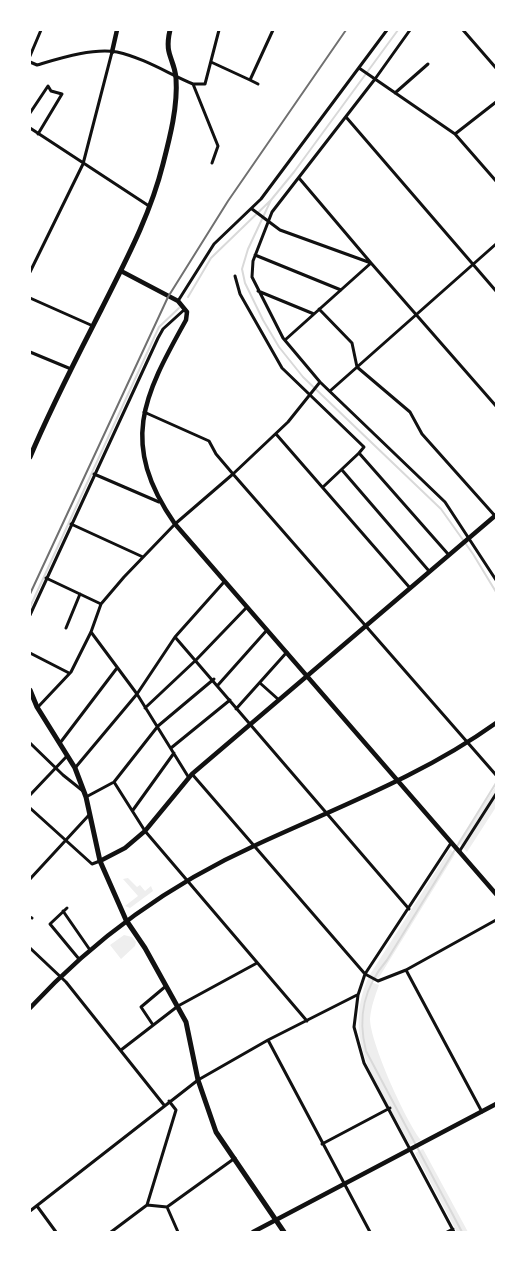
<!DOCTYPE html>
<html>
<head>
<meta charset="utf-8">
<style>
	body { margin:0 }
	#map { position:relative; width:526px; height:1262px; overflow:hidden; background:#fff; font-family:"Fira Sans",sans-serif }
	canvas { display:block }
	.frame { position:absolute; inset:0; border:31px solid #fff; pointer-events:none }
</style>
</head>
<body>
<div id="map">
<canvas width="526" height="1262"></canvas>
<div class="frame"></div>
</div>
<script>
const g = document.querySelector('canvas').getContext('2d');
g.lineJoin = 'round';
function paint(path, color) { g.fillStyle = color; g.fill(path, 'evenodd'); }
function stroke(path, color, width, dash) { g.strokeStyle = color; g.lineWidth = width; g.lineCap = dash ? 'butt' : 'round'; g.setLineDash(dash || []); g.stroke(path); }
const green = new Path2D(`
	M496,786v21l-29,45 -9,-10z
	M450,849l5,5 -77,125 -5,-2 -2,5 8,3c-4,11 -8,22 -9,34 0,23 36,103 51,121l-11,5c-29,-57 -71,-103 -41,-169z
	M128,878l9,9 3,-2 5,6 6,-5 2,5 -23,17 -5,-2 13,-10 -15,-17z
	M124,935l8,2 4,5 -1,4 -14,13 -11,-14z
	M423,1149l45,83h-11l-42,-79z`);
const stream = new Path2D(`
	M271,200l-23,49 -6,20 3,14 18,37 16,27 24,30 138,132 32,45 23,38
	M188,297l23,-39 60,-58 23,-28 104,-142
	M30,607l129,-280 20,-19
	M462,1232l-96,-181c-9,-35 -2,-64 21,-91l109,-177`);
const minor = new Path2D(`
	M410,30l-35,49 -103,133 -19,49 -1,16 31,61 37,44 125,120 51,78
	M463,30l33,38
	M30,56l11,-26
	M30,62l7,3c24,-7 55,-17 80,-13 27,6 52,22 76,32l25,62 -6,17
	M211,62l39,18
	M359,68l96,66 41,47
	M193,84h12l14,-54
	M258,84l-8,-4 23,-50
	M395,93l33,-29
	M30,113l18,-27 3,5 11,3 -24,40
	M346,117l150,174
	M30,128l119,78
	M455,134l41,-32
	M252,209l28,21 91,33 125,143
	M255,255l86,35
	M30,272l53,-108 29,-112
	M235,276l5,18 42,74 82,79 -5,6
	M258,291l56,23
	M30,298l63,28
	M178,301l36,-57 47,-45 126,-169
	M319,309l33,34 5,24 53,45 12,22 74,83
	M285,340l86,-77 -72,-85
	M30,352l41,17
	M330,391l166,-147
	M144,412l65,29 7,13 17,20 263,301
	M276,434l134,154
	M342,470l87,101
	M94,474l65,28
	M323,487l36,-34 89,101
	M71,524l72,33
	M46,578l55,26
	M30,615l128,-277 5,-9 22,-20
	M66,628l14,-34
	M91,632l46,62 52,84
	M175,637l234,272
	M30,653l39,20
	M260,683l19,17
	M218,685l49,-55
	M38,707l33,-35 20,-40 10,-28 23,-27 51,-53 58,-50 55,-52 32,-40
	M145,708l51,-48 51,-53
	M236,709l51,-57
	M30,743l33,32 20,16
	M60,743l57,-75
	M171,748l59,-48
	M75,768l62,-74 38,-57 49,-55
	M192,774l173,200 13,7 28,-11 90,-50
	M114,782l31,49 162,190
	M30,795l37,-39
	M86,797l28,-15 44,-56 56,-47
	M30,808l62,56 8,-3
	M133,810l41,-57
	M451,843l-86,131 -7,21 -4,32 10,36 90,169
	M459,852l37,-58
	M30,879l59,-64
	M67,908l-17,16 29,35
	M63,911l27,39
	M30,917l2,1
	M30,948l36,34 98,123
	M406,970l76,142
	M153,1025l-12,-18 25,-21
	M268,1040l102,192
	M121,1050l57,-44 79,-43
	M322,1144l68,-36
	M147,1205l29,-95 -7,-9
	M37,1206l19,26
	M167,1207l11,25
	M30,1211l168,-131 70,-40 89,-45
	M111,1232l36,-27 20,2 68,-49
	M447,1232l6,-3`);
const tertiary = new Path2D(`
	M112,52l5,-22
	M121,271l57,30 9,11 -1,8c-43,77 -67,123 -11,204l321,370
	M100,861l25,-13 20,-17 47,-57 304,-259
	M30,1008c64,-69 140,-124 226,-163 82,-38 166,-69 240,-122
	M253,1232l243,-128`);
const secondary = new Path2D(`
	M30,457c21,-50 46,-98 71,-147 24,-48 49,-94 62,-146 7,-27 15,-58 13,-86 -2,-21 -12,-22 -6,-48
	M30,690l7,17 38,61 11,29 14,64 26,59 19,28 41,74 12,58 18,52 68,100`);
const rail = new Path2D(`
	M30,594l138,-297 60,-96 118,-171`);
paint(green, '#eee');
stroke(stream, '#d9d9d9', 2);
stroke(minor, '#111', 3);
stroke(tertiary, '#111', 4.5);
stroke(secondary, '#111', 5);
stroke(rail, '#707070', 2);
</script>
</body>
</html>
